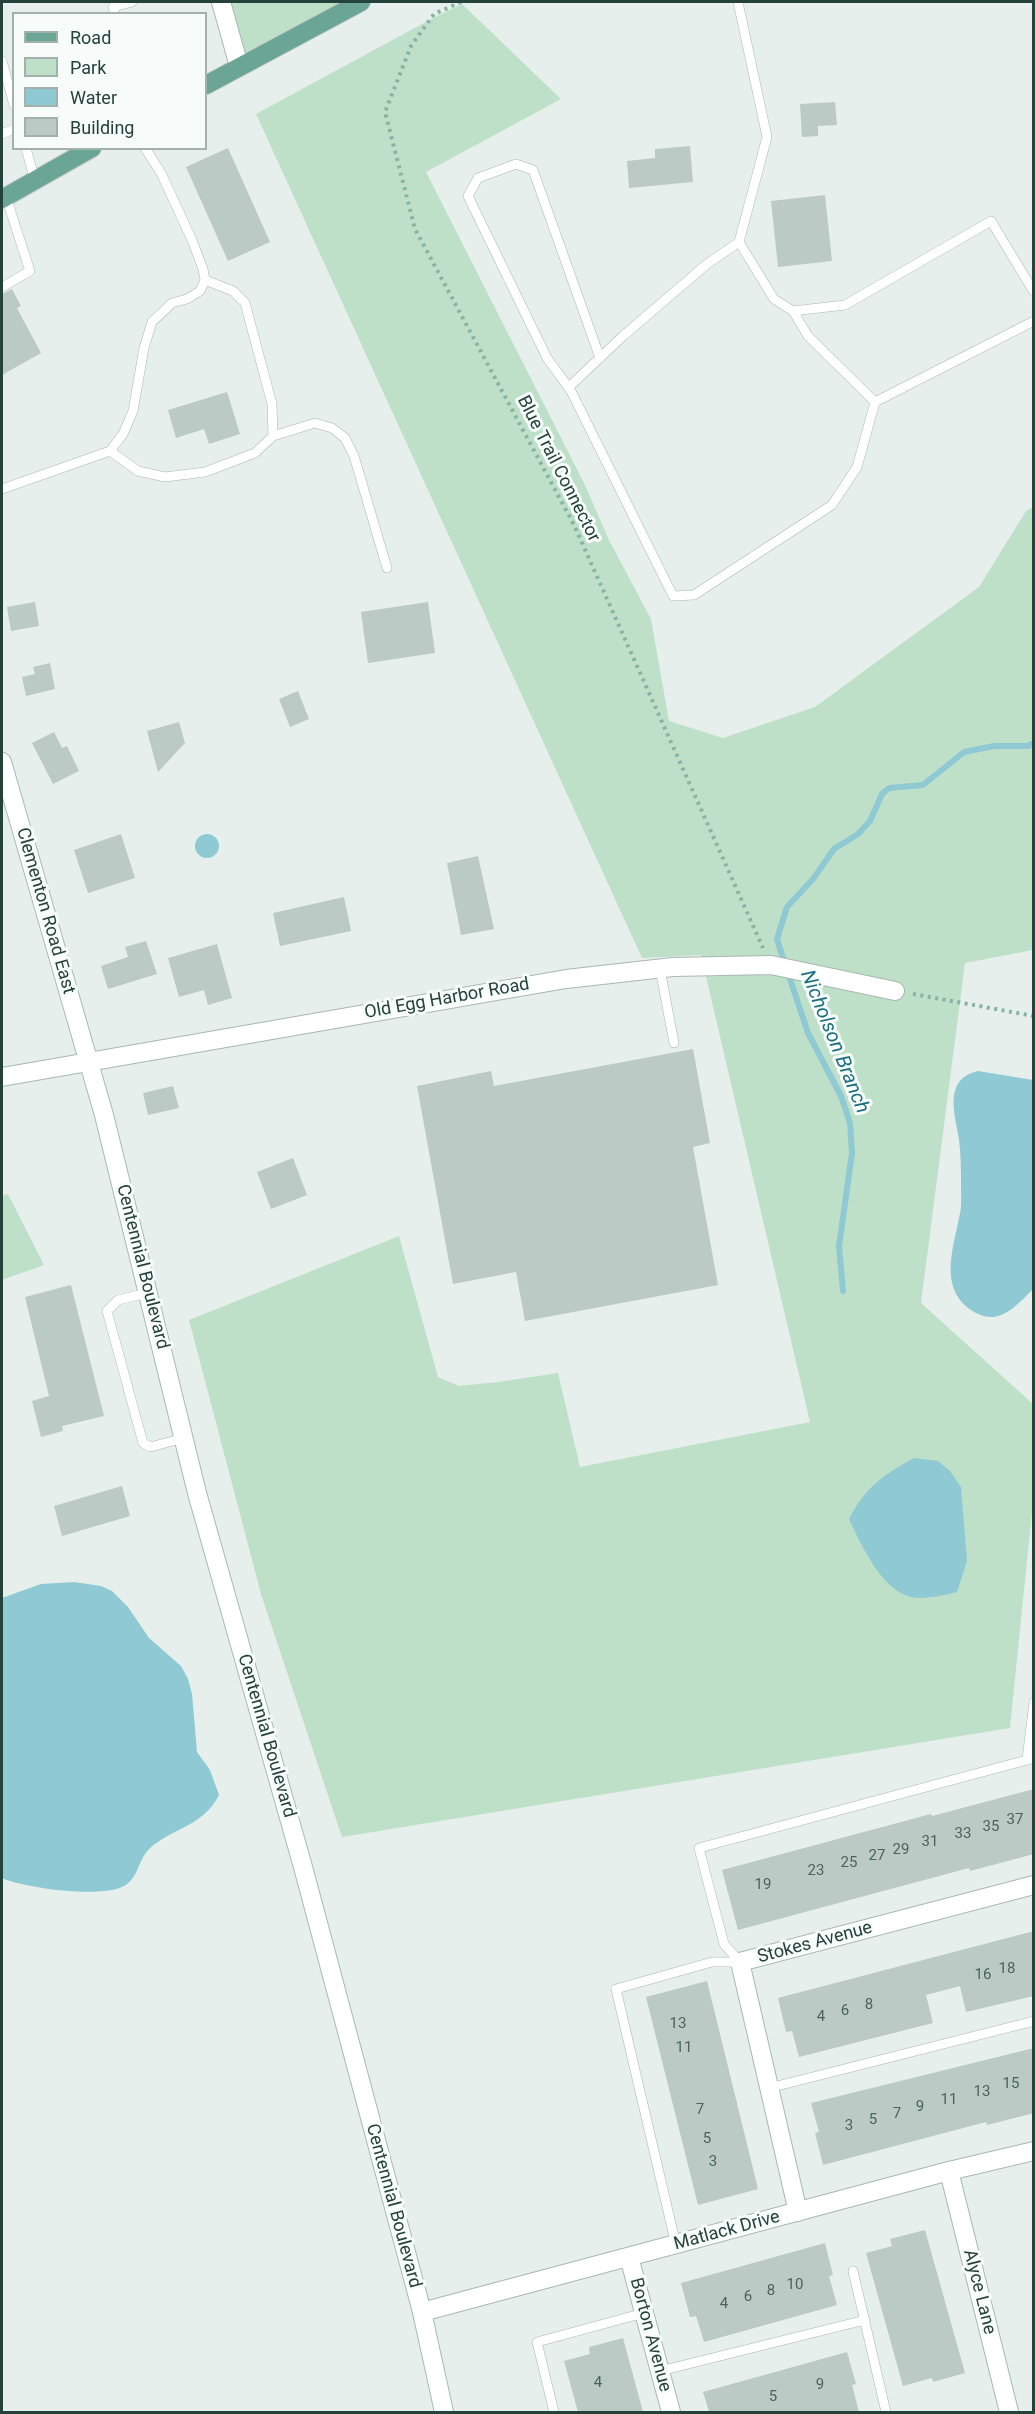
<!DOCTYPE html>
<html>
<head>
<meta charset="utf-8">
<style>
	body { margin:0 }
	#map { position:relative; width:1035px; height:2414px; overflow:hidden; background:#e6efeb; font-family:Roboto,sans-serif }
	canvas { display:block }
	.frame { position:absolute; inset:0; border:3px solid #24423a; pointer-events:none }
	.legend { position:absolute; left:12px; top:12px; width:195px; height:138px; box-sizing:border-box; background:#f7fbf9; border:2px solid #a3b1ad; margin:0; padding:8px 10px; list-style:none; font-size:18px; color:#24423a }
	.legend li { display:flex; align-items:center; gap:12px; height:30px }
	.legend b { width:30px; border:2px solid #a3b1ad }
</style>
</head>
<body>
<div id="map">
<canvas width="1035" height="2414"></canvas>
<div class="frame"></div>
<ul class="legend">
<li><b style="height:8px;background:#6aa596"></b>Road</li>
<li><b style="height:16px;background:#bfe0c8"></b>Park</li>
<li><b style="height:16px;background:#8ec9d4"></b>Water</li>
<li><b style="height:16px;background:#bbcac4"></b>Building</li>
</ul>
</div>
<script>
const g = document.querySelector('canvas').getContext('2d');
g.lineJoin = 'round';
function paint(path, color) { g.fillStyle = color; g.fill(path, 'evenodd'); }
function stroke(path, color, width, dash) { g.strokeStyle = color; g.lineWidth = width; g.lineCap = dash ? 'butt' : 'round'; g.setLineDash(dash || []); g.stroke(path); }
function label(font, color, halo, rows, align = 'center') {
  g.font = font + ' Roboto,sans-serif'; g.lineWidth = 6; g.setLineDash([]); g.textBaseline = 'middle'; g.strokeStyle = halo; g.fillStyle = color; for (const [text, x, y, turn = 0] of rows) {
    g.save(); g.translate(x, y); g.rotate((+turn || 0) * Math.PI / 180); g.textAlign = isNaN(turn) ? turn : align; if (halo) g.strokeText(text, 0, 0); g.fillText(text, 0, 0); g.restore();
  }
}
const green = new Path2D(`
	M227,2h142l-130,64z
	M462,4l99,95 -135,73 158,311 25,57 42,79 18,102 54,17 92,-31 164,-120 47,-76 7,-4v443l-68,13 -44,340 112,101v98l-23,226 -668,109 -81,-243 -72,-274 210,-84 39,141 21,9 39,-4 60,-9 22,94 230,-45 -109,-467 -59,3 -386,-844 177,-96z
	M8,1194l36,71 -42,15v-84z`);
const water = new Path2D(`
	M195 846a12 12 0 1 1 24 0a12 12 0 1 1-24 0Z
	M978,1071l55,9v209c-16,16 -33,37 -57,24 -40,-22 -22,-66 -16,-100 2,-8 1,-18 1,-27 0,-16 0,-31 -2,-46 -2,-14 -7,-31 -5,-45 3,-15 11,-21 24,-24z
	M914,1458l24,3 12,10 11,16 6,74 -10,31c-13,3 -32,8 -46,5 -30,-7 -50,-53 -62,-78 16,-31 34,-44 65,-61z
	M74,1582l27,4 11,5 16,16 21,31 32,28 7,13 4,15 5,58 13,18 9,25c-15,29 -39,31 -64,49 -18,13 -14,29 -28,40 -19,16 -103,4 -125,-6v-280l39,-14z`);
const stream = new Path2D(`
	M843,1291l-4,-45 13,-93 -2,-30 -9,-27 -33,-63 -27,-81 -4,-13 10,-32 26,-28 21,-30 24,-15 12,-13 12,-27 7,-6 34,-3 41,-33 30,-6h34l6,-3`);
const building = new Path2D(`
	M835,102l2,23 -19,1v10l-16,1 -2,-33z
	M690,146l3,36 -64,6 -2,-27 28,-3v-9z
	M228,148l42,94 -42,19 -42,-94z
	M825,195l7,66 -54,6 -7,-66z
	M12,289l9,17 -4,2 24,45 -39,22v-81z
	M227,392l13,42 -31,10 -5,-15 -28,9 -8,-28z
	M35,602l4,24 -28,5 -4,-24z
	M428,602l7,51 -67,10 -7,-51z
	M50,663l5,26 -29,7 -4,-19 13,-3 -2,-7z
	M298,691l11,28 -19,8 -11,-28z
	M179,722l6,21 -27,29 -11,-41z
	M54,732l8,16 5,-2 12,25 -26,13 -21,-41z
	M121,834l14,44 -47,15 -14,-43z
	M478,856l16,73 -33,6 -14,-72z
	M344,897l7,34 -71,15 -7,-33z
	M146,941l11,33 -49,15 -7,-23 27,-9 -3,-10z
	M217,944l15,54 -24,7 -4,-15 -25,7 -11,-39z
	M693,1049l17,94 -17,4 25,138 -193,36 -9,-49 -63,12 -36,-198 74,-15 3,15z
	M173,1086l6,22 -31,7 -5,-22z
	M293,1158l14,37 -36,14 -14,-37z
	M71,1285l33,131 -42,10 1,5 -22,6 -9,-36 17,-5 -24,-99z
	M122,1486l8,30 -68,20 -8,-30z
	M1034,1789v65l-64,17 -1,-3 -231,62 -16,-60 209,-56 1,2z
	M1034,1931v65l-68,16 -6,-26 -34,9 7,28 -134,34 -7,-26 -6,1 -8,-34z
	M707,1981l51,208 -60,16 -52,-208z
	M1034,2048v65l-47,12 -1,-3 -163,43 -8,-32 4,-1 -8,-29z
	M925,2230l40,143 -32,9 -1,-4 -29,8 -37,-133 26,-7 -2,-7z
	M825,2243l8,32 -4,1 8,29 -133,37 -8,-26 -6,1 -9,-34z
	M623,2338l20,74h-65l-14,-51 26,-7 -1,-7z
	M847,2352l9,32 -4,1 7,27h-150l-6,-20z`);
const path = new Path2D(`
	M461,2l-27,12 -23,32 -26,66 30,117 159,296 189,423
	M913,994l121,22`);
const service = new Path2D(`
	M115,14l-2,-7 19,-5
	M2,61l12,44
	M2,134l12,-5
	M26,148l9,33
	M739,242l35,57 19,12 15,25 67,66
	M2,287l28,-16 -24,-74
	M793,311l52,-6 146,-84 43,71
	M600,358l-67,-188 -17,-6 -38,14 -10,18 79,162 24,33 102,205 21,-1 138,-90 25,-38 18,-65 159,-81
	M569,387l54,-51 84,-72 32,-22 28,-105 -29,-135
	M273,436l42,-13 17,5 13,10 9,18 33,112
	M110,451l28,20 27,6 40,-5 50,-19 18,-17 -1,-32 -27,-101 -12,-12 -28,-11
	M2,489l108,-38 13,-17 10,-23 11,-63 8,-26 20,-19 15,-4 13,-8 5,-11 -2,-11 -11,-29 -31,-67 -16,-25
	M660,969l14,74
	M148,1293l-30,7 -11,11 36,132 7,4 34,-9
	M1027,1759l7,-57
	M740,1962l-16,-18 -25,-96 335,-90
	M769,2088l265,-67
	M676,2245l-60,-256 96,-27h28
	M853,2271l33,141
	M660,2371l205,-51
	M554,2412l-17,-70 107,-29`);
const minor = new Path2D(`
	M221,2l18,64
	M2,1077l564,-98 107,-12 98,-2 124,26
	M949,2171l60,241
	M798,2212l-58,-250 294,-77
	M629,2257l42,155
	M422,2312l527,-141 85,-20`);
const secondary = new Path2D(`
	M2,762l102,353 93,378 106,374 119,445 22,100`);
const primary = new Path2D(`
	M206,85l155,-83
	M2,199l90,-51`);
const numberNames = [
	["37",1015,1820],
	["35",991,1827],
	["33",963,1834],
	["31",930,1842],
	["29",901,1850],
	["27",877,1856],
	["25",849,1863],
	["23",816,1871],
	["19",763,1885],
	["18",1007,1969],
	["16",983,1975],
	["8",869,2005],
	["6",845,2011],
	["4",821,2017],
	["13",678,2024],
	["11",684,2048],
	["15",1011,2084],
	["13",982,2092],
	["11",949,2100],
	["9",920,2107],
	["7",700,2110],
	["7",897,2114],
	["5",873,2120],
	["3",849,2126],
	["5",707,2139],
	["3",713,2162],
	["10",795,2285],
	["8",771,2291],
	["6",748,2297],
	["4",724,2304],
	["4",598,2383],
	["9",820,2385],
	["5",773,2397]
];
const streetNames = [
	["Blue Trail Connector",558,469,63],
	["Clementon Road East",45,911,74],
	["Old Egg Harbor Road",447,999,-10],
	["Centennial Boulevard",142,1267,76],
	["Centennial Boulevard",266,1736,74],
	["Stokes Avenue",815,1943,-15],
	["Centennial Boulevard",393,2206,75],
	["Matlack Drive",727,2231,-15],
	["Alyce Lane",979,2292,76],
	["Borton Avenue",650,2335,75]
];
const waterNames = [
	["Nicholson Branch",834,1042,68]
];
paint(green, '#bfe0c8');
paint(water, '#8ec9d4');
stroke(stream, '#8ec9d4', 6);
paint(building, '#bbcac4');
stroke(service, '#a8b8b2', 10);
stroke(minor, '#a8b8b2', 20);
stroke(secondary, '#a4bbb3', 20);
stroke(primary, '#c2cac8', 20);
stroke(path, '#86b3a5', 4, [3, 4.5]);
stroke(service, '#fff', 9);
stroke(minor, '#fff', 18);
stroke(secondary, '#fff', 18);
stroke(primary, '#6aa596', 18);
label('15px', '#4a645c', null, numberNames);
label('18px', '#24423a', '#f7fbf9', streetNames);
label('italic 20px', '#1c6f80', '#f7fbf9', waterNames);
</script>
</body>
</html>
